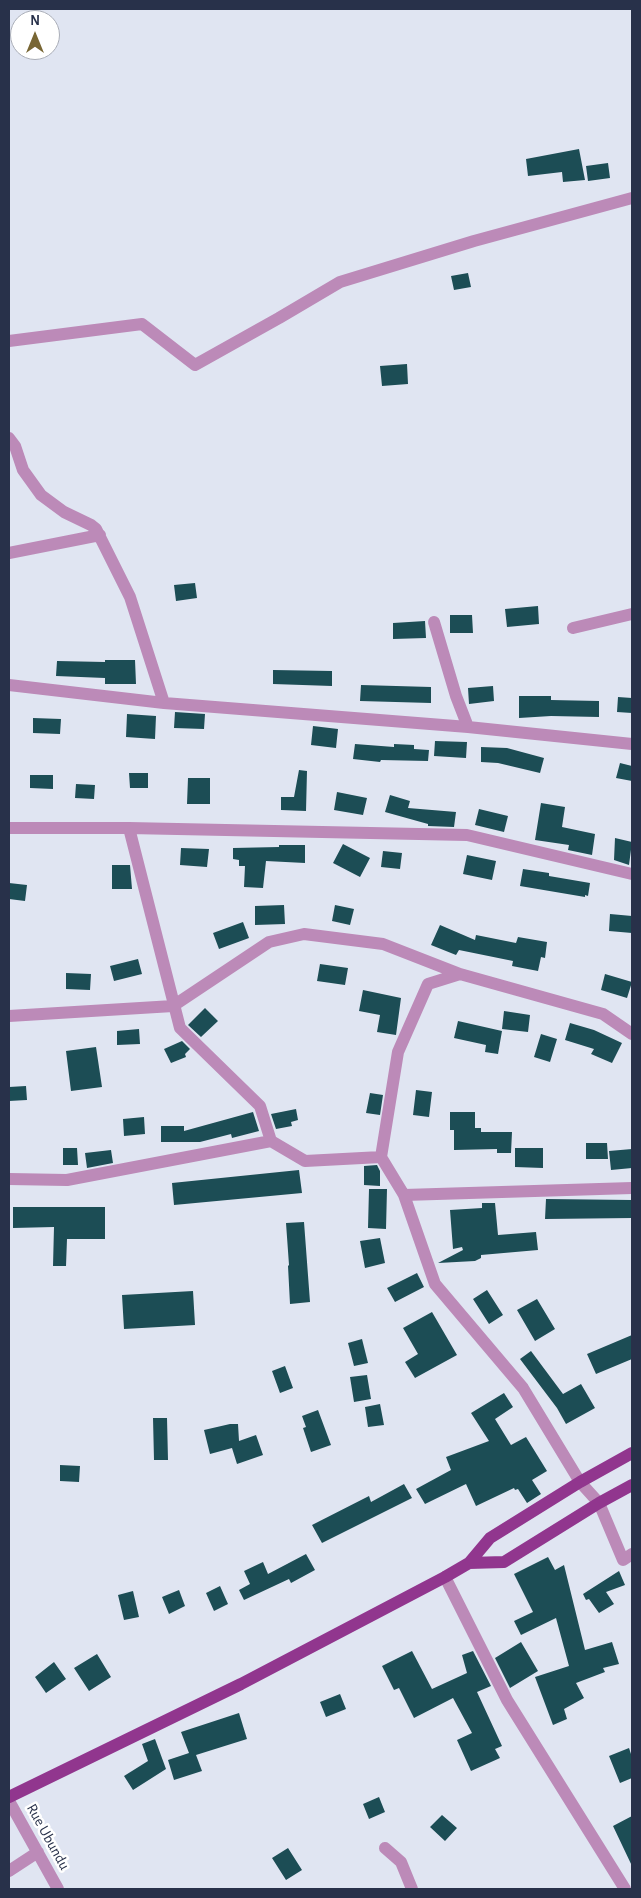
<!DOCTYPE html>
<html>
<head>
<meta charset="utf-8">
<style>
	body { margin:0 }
	#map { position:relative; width:641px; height:1898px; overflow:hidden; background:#e0e5f2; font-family:"Alegreya Sans",sans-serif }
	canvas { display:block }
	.frame { position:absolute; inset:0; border:10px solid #28314a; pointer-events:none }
	.north { position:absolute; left:10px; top:10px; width:50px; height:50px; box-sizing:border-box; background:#fff; border:1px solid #a9adb7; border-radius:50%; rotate:0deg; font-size:14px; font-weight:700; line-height:20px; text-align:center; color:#28314a }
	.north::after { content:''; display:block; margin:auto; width:18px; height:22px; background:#786634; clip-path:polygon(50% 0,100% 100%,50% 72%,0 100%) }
</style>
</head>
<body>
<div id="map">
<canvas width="641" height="1898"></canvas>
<div class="frame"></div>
<div class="north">N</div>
</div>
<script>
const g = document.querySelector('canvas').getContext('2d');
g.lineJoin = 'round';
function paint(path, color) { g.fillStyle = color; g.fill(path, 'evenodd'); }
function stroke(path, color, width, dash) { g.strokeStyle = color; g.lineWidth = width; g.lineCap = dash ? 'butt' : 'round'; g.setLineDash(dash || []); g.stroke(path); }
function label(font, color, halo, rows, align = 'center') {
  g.font = font + ' "Alegreya Sans",sans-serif'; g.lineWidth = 5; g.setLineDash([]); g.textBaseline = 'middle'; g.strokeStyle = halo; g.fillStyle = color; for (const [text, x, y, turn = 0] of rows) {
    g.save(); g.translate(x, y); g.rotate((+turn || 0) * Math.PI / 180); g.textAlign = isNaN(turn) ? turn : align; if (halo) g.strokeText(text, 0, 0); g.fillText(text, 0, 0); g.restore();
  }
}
const building = new Path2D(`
	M579,149l6,31 -22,2 -1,-10 -34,4 -2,-17z
	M608,163l2,15 -22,3 -2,-15z
	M468,273l3,14 -17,3 -3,-14z
	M407,364l1,20 -26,2 -2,-20z
	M195,583l2,15 -21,3 -2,-16z
	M538,606l1,18 -32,3 -2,-18z
	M450,615h22l1,18h-23z
	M425,621l1,17 -33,1v-16z
	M105,660h30l1,24h-31v-6l-49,-2 1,-15 48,1z
	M273,670l59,1v15l-59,-2z
	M361,685l70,2v16l-71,-2z
	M493,686l1,15 -25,3 -1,-16z
	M519,696h32v4l48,1v16l-48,-1 -32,2z
	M618,697l14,1v15l-15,-1z
	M175,712l30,2 -1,15 -30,-1z
	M127,714l29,2 -1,23 -29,-2z
	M33,718l28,1 -1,15 -27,-1z
	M313,726l25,3 -2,19 -25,-3z
	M435,741l32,1 -1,16 -32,-2z
	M355,744l39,3v-3l20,1v4l15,1 -1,11 -47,-1 -1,2 -27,-3z
	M481,747l26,1 37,10 -4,15 -42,-10 -17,-1z
	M620,763l12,3v15l-16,-3z
	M299,770l8,1 -1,40 -25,-1v-13h13z
	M129,773h19v15h-18z
	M30,775h23v14l-23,-1z
	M188,778h22v26h-23z
	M76,784l19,1 -1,14 -19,-1z
	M337,792l30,6 -4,17 -29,-5z
	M390,795l20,6 -2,7 48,4 -2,15 -26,-1v-2l-43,-12z
	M541,803l24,4 -3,20 33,7 -3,21 -24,-5 1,-5 -34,-5z
	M479,809l29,7 -4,16 -29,-7z
	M615,838l17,4 -3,23 -15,-5z
	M343,844l27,14 -10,19 -27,-14z
	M279,845h26v18l-39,-2 -3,27 -19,-1 1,-21h-6v-6l-6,-1v-11l46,-1z
	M181,848l28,1 -2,18 -27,-2z
	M383,851l19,2 -2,16 -19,-2z
	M467,855l29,6 -4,19 -29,-6z
	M112,865h18l2,24h-20z
	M523,869l26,4v3l41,7 -2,13 -3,-1v2l-65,-11z
	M9,883l18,2 -2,16 -16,-2z
	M284,905l1,19 -30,1v-19z
	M335,905l19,4 -4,16 -18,-4z
	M610,914l22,2v17l-23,-2z
	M243,922l6,16 -30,11 -6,-16z
	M440,925l35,15 1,-5 40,8 2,-6 29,5 -2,16 -4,-1 -3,14 -26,-5 1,-5 -54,-11 -3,5 -25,-10z
	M138,959l4,15 -28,7 -4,-15z
	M320,964l28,4 -3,17 -28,-4z
	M66,973l25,1 -1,16 -24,-1z
	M605,974l27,8 -5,16 -26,-8z
	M363,990l38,8 -5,37 -19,-3 3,-17 -21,-4z
	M205,1008l13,13 -17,16 -13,-12z
	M504,1011l26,4 -2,17 -26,-3z
	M458,1021l44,10 -4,23 -13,-2 1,-7 -32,-7z
	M570,1023l24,7 28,13 -10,20 -21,-9 3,-5 -29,-9z
	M139,1029l1,15 -23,1v-14z
	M541,1034l16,5 -7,23 -16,-5z
	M182,1041l8,8 -5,5 1,3 -15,6 -7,-14z
	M96,1047l6,40 -31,4 -5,-40z
	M26,1086l1,14 -18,1v-14z
	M416,1090l16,2 -3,25 -16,-2z
	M370,1093l13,2 -3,20 -14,-2z
	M296,1109l2,11 -7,2 1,4 -16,3 -5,-15z
	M253,1112l6,19 -27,7 -1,-4 -31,8h-39v-16h23v5z
	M450,1112h25v16h6v4h31l-1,21h-14v-4l-43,1v-20h-4z
	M144,1117l1,17 -21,2 -1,-17z
	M586,1143h21l1,16h-22z
	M63,1148h14l1,17h-15z
	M515,1148h28v20l-28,-1z
	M632,1149v19l-21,2 -2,-19z
	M111,1150l2,13 -26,5 -2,-15z
	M377,1165l3,6v15l-16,-1v-19z
	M299,1170l3,23 -128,12 -2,-22z
	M369,1189h18l-1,40 -18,-1z
	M546,1199l86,1v18l-87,1z
	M482,1203h13l3,32 38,-3 2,18 -57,5v3l-6,3 -37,2 25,-13 -1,-3 -9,2 -3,-39 32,-2z
	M13,1207h92v32h-38l-1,27h-13l1,-39 -41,1z
	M304,1222l6,80 -20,2 -2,-38 1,-1 -3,-42z
	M380,1238l5,25 -20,5 -5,-27z
	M417,1273l7,14 -29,15 -8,-14z
	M487,1290l16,25 -14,9 -16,-25z
	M193,1291l2,34 -71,4 -2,-34z
	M537,1299l18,30 -20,12 -18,-31z
	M432,1312l25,43 -42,23 -10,-16 13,-8 -15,-26z
	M632,1335v24l-36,15 -9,-20z
	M362,1339l6,24 -14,3 -6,-23z
	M531,1351l32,43 18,-10 14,24 -29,16 -9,-16 -37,-49z
	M285,1366l8,22 -13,5 -8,-22z
	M367,1375l4,24 -17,3 -4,-25z
	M504,1393l9,14 -18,12 16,26 15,-8 21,34 -15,9 9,14 -14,9 -9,-14 -3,1 -1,-2 -38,18 -10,-22 -41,20 -9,-15 35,-19 -5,-13 43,-16 -18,-28z
	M380,1404l4,21 -16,2 -3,-20z
	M318,1410l13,35 -20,7 -8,-24 3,-1 -4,-11z
	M153,1418h14l1,42h-14z
	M230,1424h8l1,17 17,-6 7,20 -26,9 -5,-16 -22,6 -6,-24z
	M60,1465l20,1 -1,16 -19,-1z
	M404,1484l8,14 -90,45 -10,-18 57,-29 2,6z
	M306,1554l9,16 -24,13 -2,-4 -45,21 -5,-10 11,-6 -6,-13 19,-9 5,12z
	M548,1557l7,13 9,-5 21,85 27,-8 7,22 -16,4 2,4 -29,11 8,15 -20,11 3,10 -14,6 -18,-48 34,-11 -13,-48 -35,17 -7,-14 19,-9 -19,-38z
	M619,1571l6,14 -19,7 8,12 -15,9 -10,-14 -3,1 -3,-6z
	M220,1586l8,18 -14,7 -8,-18z
	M179,1590l6,16 -16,8 -7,-17z
	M133,1591l6,26 -15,3 -6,-25z
	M521,1642l17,29 -28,17 -15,-30z
	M412,1651l20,38 35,-16 -5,-18 11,-4 18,35 -14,6 25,54 -7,3 5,9 -29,13 -14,-31 15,-7 -19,-35 -39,20 -15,-30 -5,2 -12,-24z
	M97,1654l14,23 -22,14 -15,-23z
	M54,1662l12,17 -20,14 -11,-16z
	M340,1694l6,15 -20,8 -6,-15z
	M239,1713l8,26 -51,16 6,16 -28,9 -6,-20 21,-7 -8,-21z
	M155,1739l11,30 -33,21 -9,-14 24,-15 -6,-17z
	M629,1748l3,9v21l-12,5 -11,-27z
	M379,1797l6,15 -16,7 -6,-15z
	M442,1815l15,13 -12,13 -15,-14z
	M632,1816v50l-19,-40z
	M288,1848l14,22 -16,10 -14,-22z`);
const minor = new Path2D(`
	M9,341l133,-17 53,41 84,-47 61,-36 134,-41 158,-43
	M9,438l6,8 8,24 18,25 23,17 27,13 5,4 34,68 34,106
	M9,553l91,-18
	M434,622l22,74 12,31
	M573,628l59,-14
	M9,685l155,18 304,24 164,17
	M9,828h120l338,7 165,39
	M129,828l51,200 80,78 11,35
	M9,1016l164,-10 96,-64 35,-8 79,10 77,30
	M632,1034l-29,-20 -143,-40 -32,10 -30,68 -17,105 23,38 31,89 88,104 57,94 19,21 24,57 9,-6
	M9,1179l58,1 204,-39 34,20 76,-4
	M404,1195l228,-7
	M445,1577l62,123 118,189
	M9,1801l49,88
	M385,1848l16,14 11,27
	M9,1871l29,-19`);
const major = new Path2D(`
	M469,1563l35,-1 95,-59 33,-18
	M9,1797l232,-113 204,-107 24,-14 21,-25 90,-56 52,-29`);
const streetNames = [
	["Rue Ubundu",48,1837,61]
];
paint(building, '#1c4d55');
stroke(minor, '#bc8ab8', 12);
stroke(major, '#91368e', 12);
label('15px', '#28314a', '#fff', streetNames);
</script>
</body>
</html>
